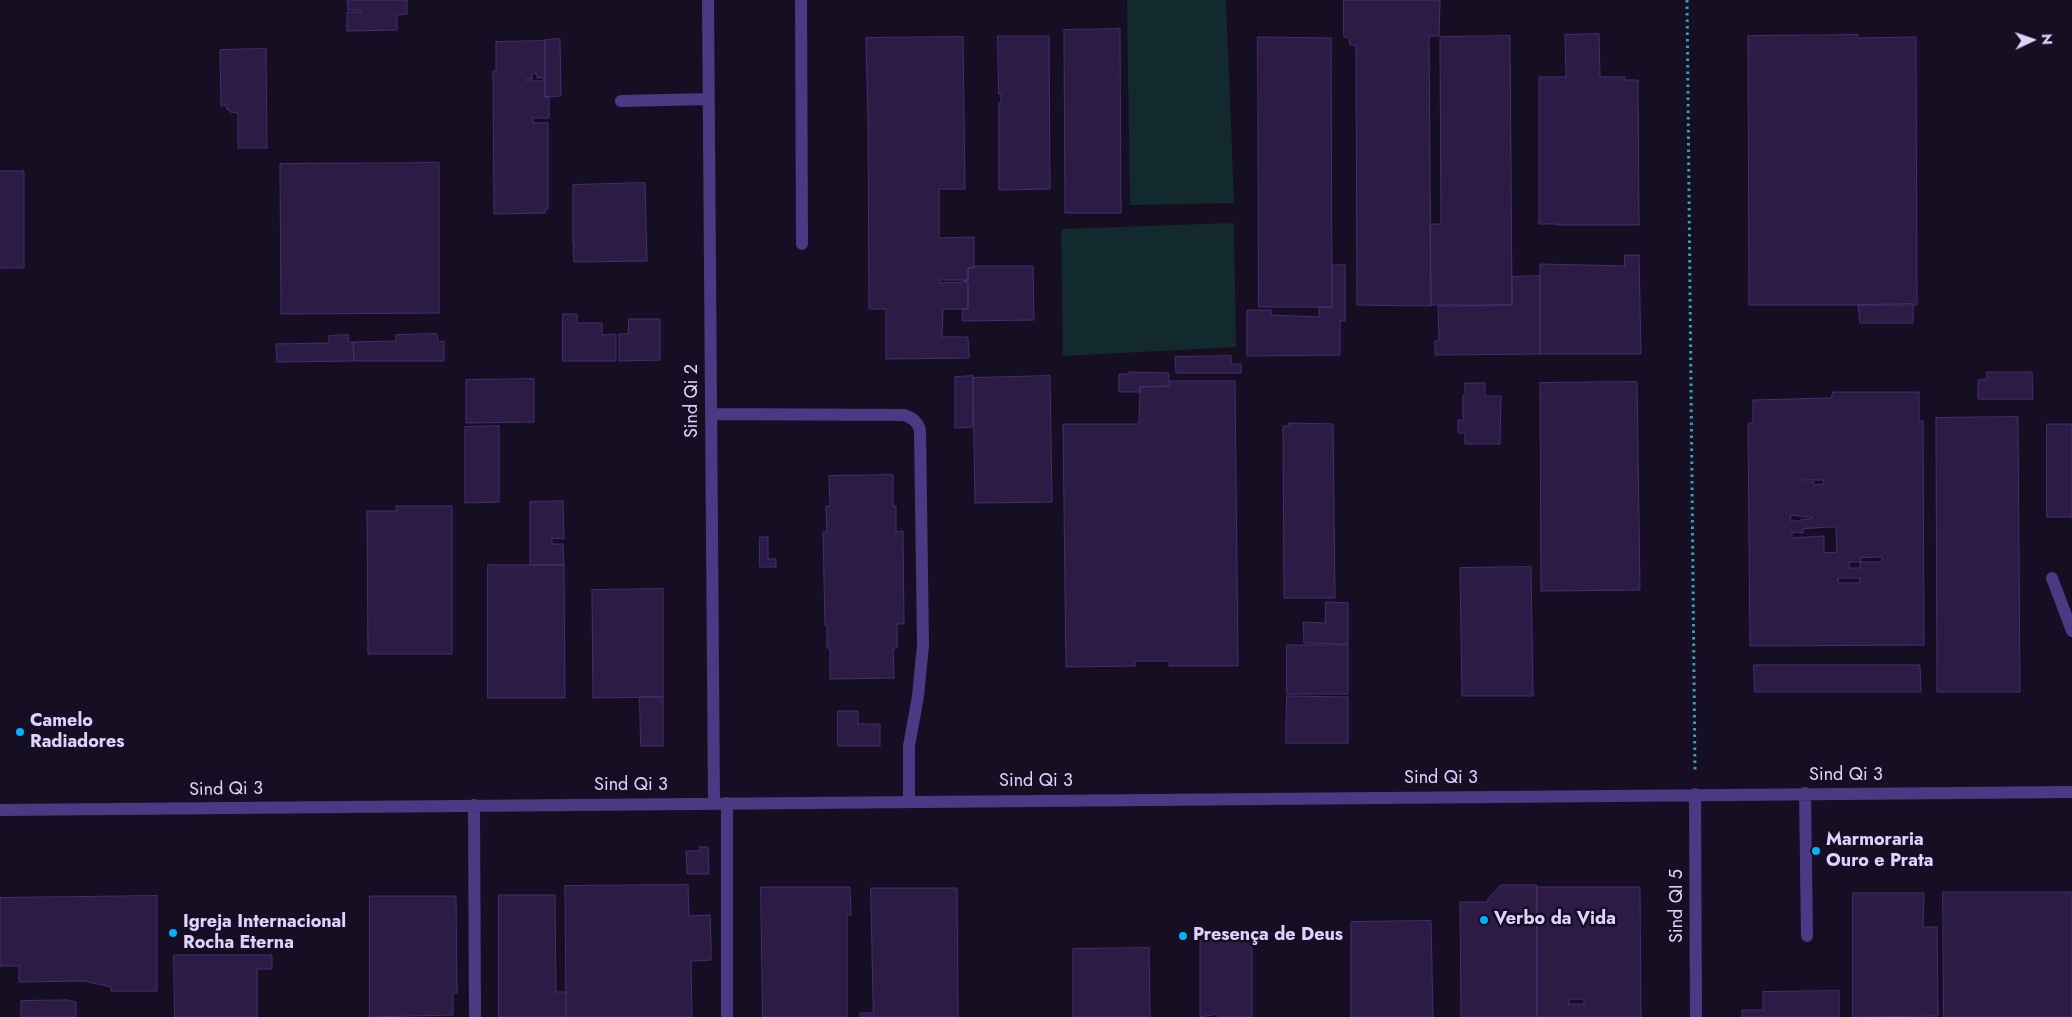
<!DOCTYPE html>
<html>
<head>
<meta charset="utf-8">
<style>
	body { margin:0 }
	#map { position:relative; width:2072px; height:1017px; overflow:hidden; background:#160f24; font-family:Jost,sans-serif }
	canvas { display:block }
	.north { position:absolute; left:2007px; top:15px; width:50px; height:50px; -webkit-text-stroke:4px #160f24; paint-order:stroke; rotate:87deg; font-size:14px; font-weight:700; line-height:20px; text-align:center; color:#e0d2ff }
	.north::after { content:''; display:block; margin:auto; width:18px; height:22px; background:#e0d2ff; clip-path:polygon(50% 0,100% 100%,50% 72%,0 100%) }
</style>
</head>
<body>
<div id="map">
<canvas width="2072" height="1017"></canvas>
<div class="north">N</div>
</div>
<script>
const g = document.querySelector('canvas').getContext('2d');
g.lineJoin = 'round';
function paint(path, color) { g.fillStyle = color; g.fill(path, 'evenodd'); }
function stroke(path, color, width, dash) { g.strokeStyle = color; g.lineWidth = width; g.lineCap = dash ? 'butt' : 'round'; g.setLineDash(dash || []); g.stroke(path); }
function label(font, color, halo, rows, align = 'center') {
  g.font = font + ' Jost,sans-serif'; g.lineWidth = 5; g.setLineDash([]); g.textBaseline = 'middle'; g.strokeStyle = halo; g.fillStyle = color; for (const [text, x, y, turn = 0] of rows) {
    g.save(); g.translate(x, y); g.rotate((+turn || 0) * Math.PI / 180); g.textAlign = isNaN(turn) ? turn : align; if (halo) g.strokeText(text, 0, 0); g.fillText(text, 0, 0); g.restore();
  }
}
const green = new Path2D(`
	M1127,0h99l8,203 -104,2z
	M1234,223l2,124 -173,9 -2,-127z`);
const building = new Path2D(`
	M348,0h59v14l-10,1v15l-50,1v-19h14v-2h-13z
	M1344,0h96l-1,36h-10l2,270 -74,-1 -1,-260h-6l-1,-7 -5,-1z
	M1120,29l1,184h-56l-1,-183z
	M1599,34l1,43h25v3h13l1,145h-82v-1h-18v-147h27l-1,-42z
	M1858,35v3l58,-1 1,268h-168l-1,-269z
	M998,36h51l1,153 -51,1v-87h2v-9h-2z
	M1510,36l2,269h-81l-1,-81h11l-1,-187z
	M963,37l2,152h-26v49l35,-1v31h-6v12h-28l-1,3 29,-1v27h-25l-1,28h26l1,21 -83,1v-50h-17l-1,-193 -2,-78z
	M1258,37l73,1 1,269h-73z
	M560,39l1,57 -16,1v-57z
	M545,41v56h4v21h-16v5h15v86h-3v4l-51,1 -1,-143h3v-29zM532,74h5v4l6,-1v4h-16v-2h5z
	M266,49l1,99h-29v-35l-8,-1 -1,-3 -2,1 -1,-5 -5,1 -1,-56z
	M439,163v150l-158,1 -1,-150z
	M0,171h24v97h-24z
	M645,183l2,78 -73,1 -1,-15h2l-2,-2v-60z
	M1625,255h14l2,99h-101v-90l84,2z
	M1332,265h13v56h-5v34l-93,1v-46h24v5l48,2v-10h13z
	M974,266h59l1,54 -72,1 1,-12h5v-27l-5,-1 5,-1v-12h6z
	M1540,276v78l-105,1v-14h4l-1,-35 74,-1v-28z
	M1913,304v19h-53l-2,-18z
	M563,314h14v9h25v12l14,-1v27h-53z
	M629,319h31v41l-41,1v-27h9z
	M437,334l1,8 6,-1v20h-90l-1,-19 43,-1v-6z
	M348,335l1,7h4l1,19 -77,1 -1,-18 53,-1v-7z
	M1231,356v8h10v9h-65l-1,-16z
	M1129,372l40,1v13l-29,1v5h-21v-18h10z
	M1987,372h45l1,27h-55v-19l9,-1z
	M973,376v51l-18,1v-51z
	M1050,376l2,126 -77,1 -2,-125z
	M534,379v43l-68,1v-43z
	M1170,381h65l3,285h-69l1,-5h-35v5l-69,1 -3,-243h76l1,-37 30,-1z
	M1637,382l3,208 -99,1 -1,-208z
	M1465,383h20v13h16l-1,48h-35v-11h-7v-13h5v-24l2,-3z
	M1833,392h86v29h4l1,224 -174,1 -2,-220 1,-3h4v-23l78,-2zM1803,480h20l1,4 -10,1v-3h-11zM1791,515l7,1 15,1 -3,2h-9l1,2h-11zM1836,527l1,25 -13,1v-17l-32,2v-6l11,1v-4zM1875,557h7v5h-22v6h-10l-1,-6h12v-4zM1839,578h21v5h-22z
	M2018,417l2,275h-83l-1,-274z
	M1289,423l44,1 2,174h-51l-1,-172h6z
	M2047,424h25v93h-25z
	M499,426v76l-34,1v-76z
	M893,475v31h3v26l7,-1 1,93h-7v24h-4l1,30 -64,1v-31h-3v-23h-2l-2,-93h4l-1,-26h4l-1,-30z
	M555,501h8l1,38 -12,-1v6h11l1,21h-34v-63z
	M396,506h56v148h-84l-1,-143h30z
	M760,537h8v22h8v8h-16z
	M488,565h76l1,133h-77z
	M1531,567l2,129h-71l-2,-128z
	M663,589v108l-70,1 -1,-108z
	M1326,602l22,1v41l-44,-1 -1,-21 22,1z
	M1287,645h61v49h-61z
	M1754,665h166l1,27h-166z
	M1287,696l61,1v46h-62z
	M640,697h23v49h-22z
	M838,711h20v13h22v22h-42z
	M700,847h8l1,27h-22l-1,-23h14z
	M688,885l1,31 21,-1 1,29v16l-20,1 1,56h-126l-1,-131z
	M1501,885h36v132h-76l-1,-115h28v-3z
	M761,887h89l1,28h-4v102h-84z
	M1537,887h103l1,130h-104zM1570,999h14v5h-15z
	M871,888h86l1,129h-98v-4h13z
	M1943,892h129v125h-128z
	M1853,893h71l-1,34h14l1,89 -85,1z
	M499,895h56l1,97h10v25h-67z
	M157,896v95h-46v-4l-27,-6 -65,1v-16h-19v-68z
	M370,896h86l1,97h-4v22l-83,2z
	M1431,921l2,96h-82v-95z
	M1252,940v77h-34v-3l-18,3v-76z
	M1149,948l1,69h-77v-68z
	M174,955h98v14h-15v48h-82z
	M1839,991v26h-97v-7h21v-18z
	M68,1000l8,2v15h-55v-16z`);
const path = new Path2D(`
	M1687,0l8,772`);
const minor = new Path2D(`
	M708,0l6,803
	M801,0l1,244
	M621,101l87,-2
	M711,414l193,1c9,3 13,6 16,15l3,215 -5,51 -9,50v55
	M2052,578l20,53
	M1805,793l2,143
	M1695,794l1,223
	M727,803v214
	M474,805l1,212
	M0,810l2072,-18`);
const markers = [
	[20,732,5,"#02b3fa"],
	[1816,851,5,"#02b3fa"],
	[1484,920,5,"#02b3fa"],
	[173,933,5,"#02b3fa"],
	[1183,936,5,"#02b3fa"]
];
const streetNames = [
	["Sind Qi 2",693,401,-90],
	["Sind Qi 3",1846,776],
	["Sind Qi 3",1441,779],
	["Sind Qi 3",1036,782],
	["Sind Qi 3",631,786],
	["Sind Qi 3",226,790,-1],
	["Sind QI 5",1678,906,-90]
];
const poiNames = [
	["Camelo",30,722],
	["Radiadores",30,743],
	["Marmoraria",1826,841],
	["Ouro e Prata",1826,862],
	["Verbo da Vida",1494,920],
	["Igreja Internacional",183,923],
	["Rocha Eterna",183,944],
	["Presença de Deus",1193,936]
];
paint(green, '#122a2e');
paint(building, '#2b1b45');
stroke(building, '#472d71', 1);
stroke(path, '#30a4b5', 3, [2.5, 4]);
stroke(minor, '#4a3a83', 12);
for (const [x, y, r, color] of markers) { const dot = new Path2D(); dot.arc(x, y, r, 0, 2 * Math.PI); g.fillStyle = color; g.fill(dot); stroke(dot, '#160f24', 2); }
label('18px', '#e0d2ff', '#160f24', streetNames);
label('bold 18px', '#e0d2ff', '#160f24', poiNames, 'left');
</script>
</body>
</html>
